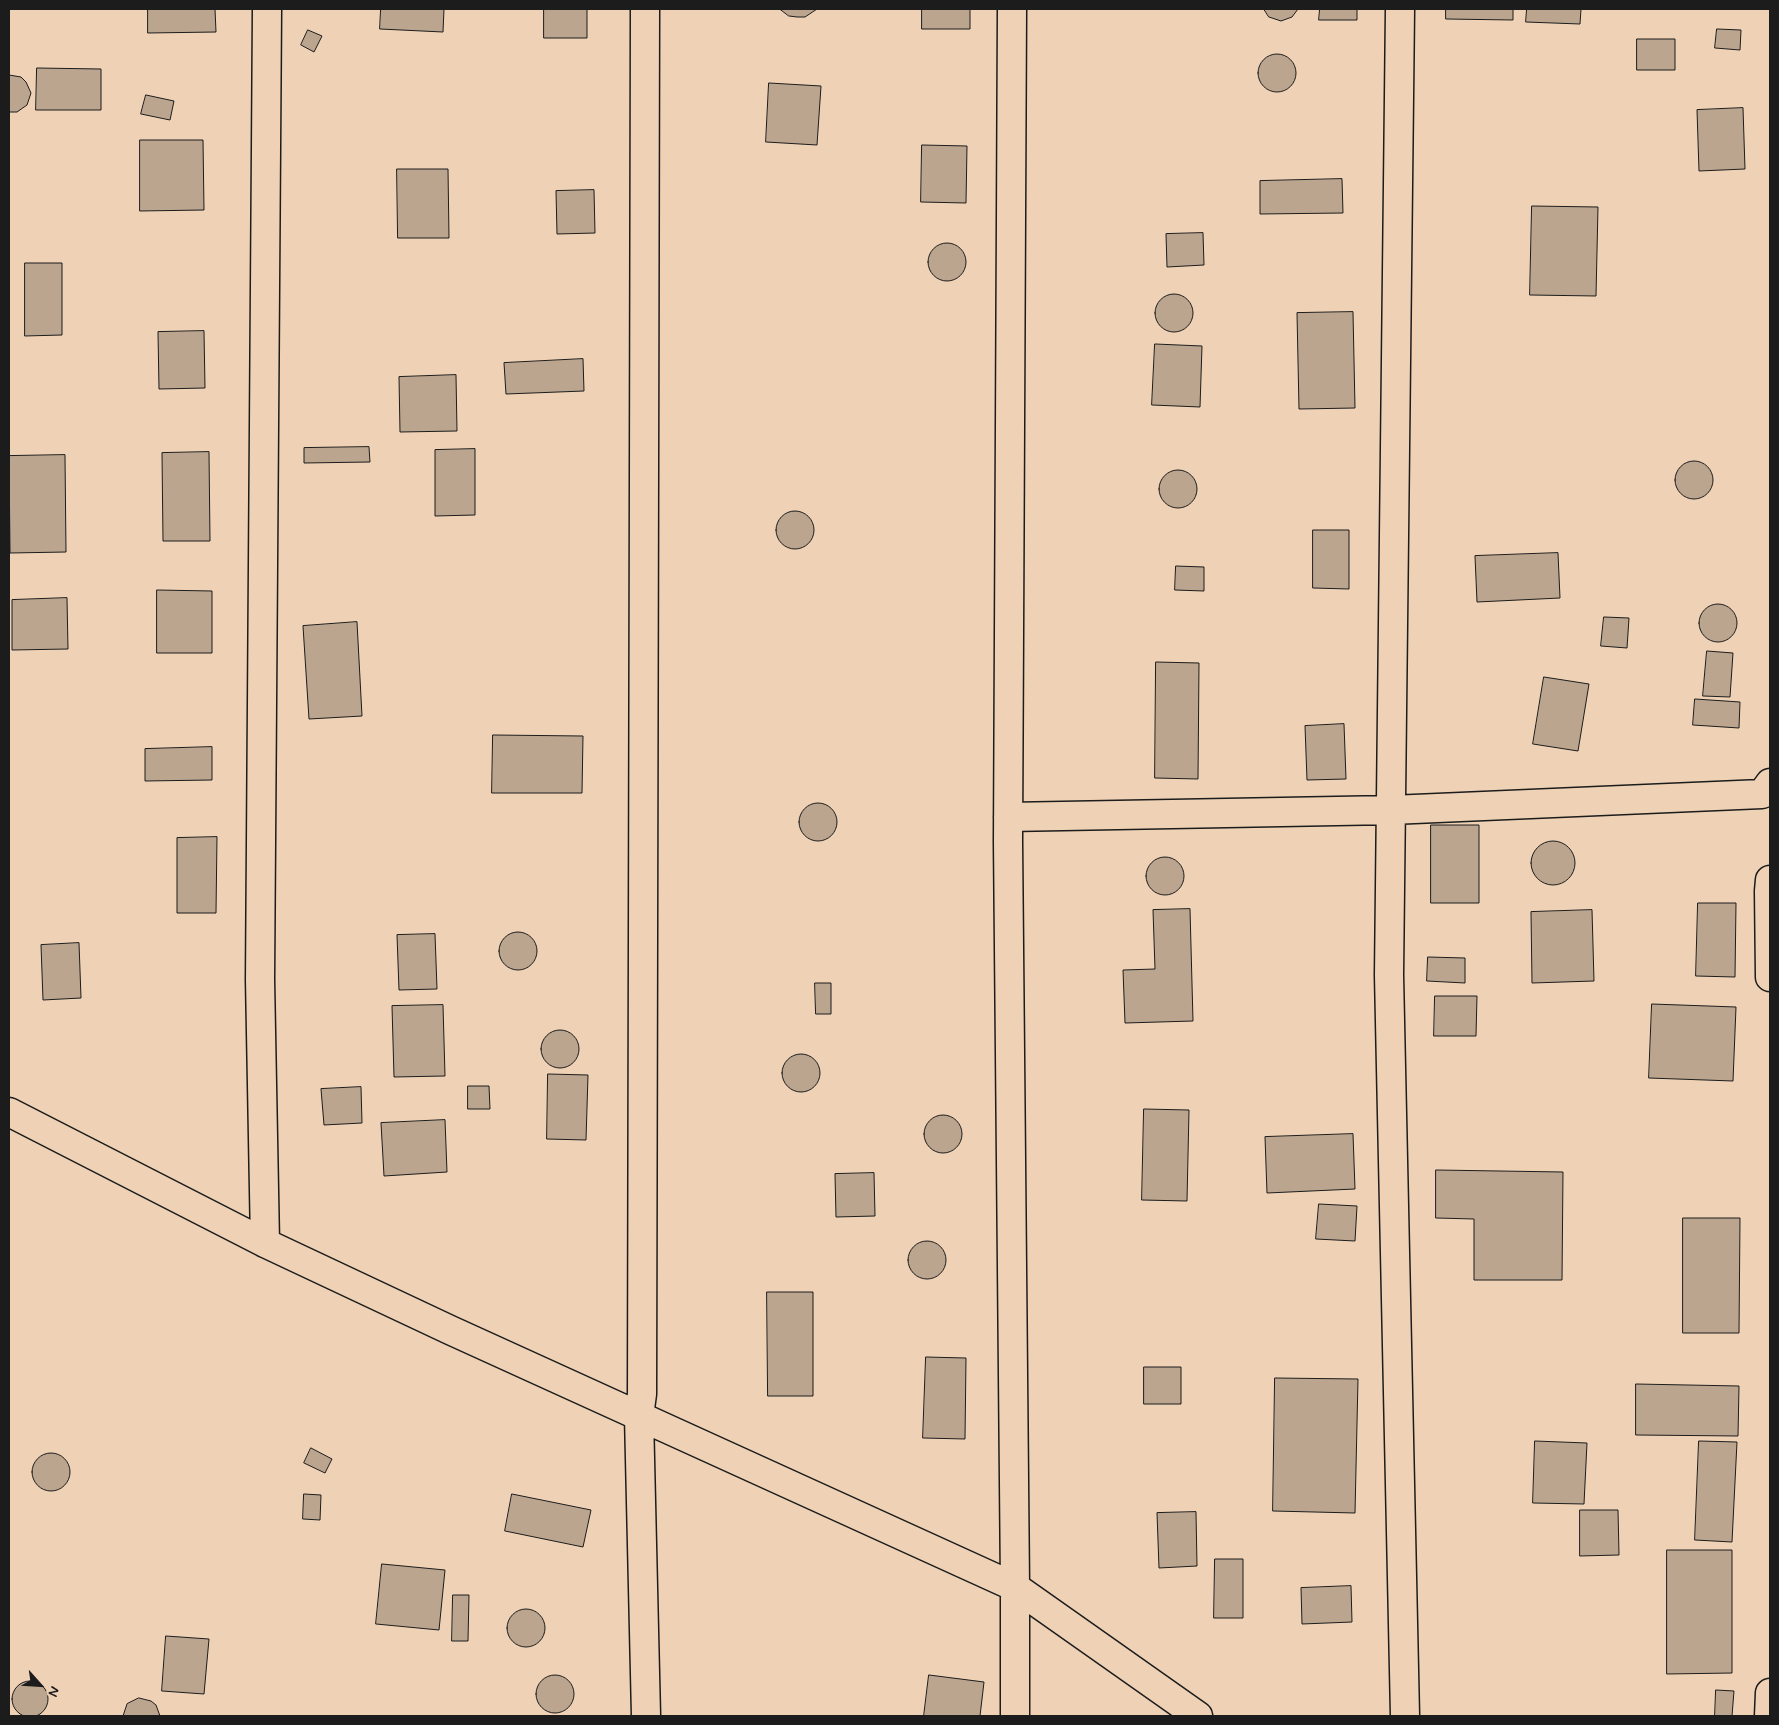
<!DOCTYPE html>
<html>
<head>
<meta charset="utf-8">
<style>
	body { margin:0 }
	#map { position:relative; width:1779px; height:1725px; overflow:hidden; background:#efd2b5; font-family:Mynerve,sans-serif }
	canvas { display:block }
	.frame { position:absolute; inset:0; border:10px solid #1c1c1c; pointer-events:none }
	.north { position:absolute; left:15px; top:1660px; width:50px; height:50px; -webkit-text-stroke:4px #efd2b5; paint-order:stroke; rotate:116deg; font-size:14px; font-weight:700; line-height:20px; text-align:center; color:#1c1c1c }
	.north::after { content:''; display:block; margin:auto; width:18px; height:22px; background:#1c1c1c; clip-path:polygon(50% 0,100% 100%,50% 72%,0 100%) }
</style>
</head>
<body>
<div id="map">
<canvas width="1779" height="1725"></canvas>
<div class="frame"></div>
<div class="north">N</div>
</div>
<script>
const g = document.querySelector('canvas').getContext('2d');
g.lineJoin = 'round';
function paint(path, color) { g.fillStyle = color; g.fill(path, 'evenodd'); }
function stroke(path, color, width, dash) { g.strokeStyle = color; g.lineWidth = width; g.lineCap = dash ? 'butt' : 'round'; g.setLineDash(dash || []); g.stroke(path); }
const building = new Path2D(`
	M148,9h67l1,23 -68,1z
	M381,9h63l-1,23 -63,-3z
	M544,9h43v29h-43z
	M780,9h37l-12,8h-8l-8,-1z
	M922,9h48v20h-48z
	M1264,9h34l-6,8 -11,4 -12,-4z
	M1320,9h37v11h-38z
	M1446,9h67v11l-67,-1z
	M1527,9h54l-1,15 -54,-2z
	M1717,29l24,1 -1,20 -25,-2z
	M308,30l14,6 -8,16 -13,-7z
	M1637,39h38v31h-38z
	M1258 73a19 19 0 1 1 38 0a19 19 0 1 1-38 0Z
	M37,68l64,1v41h-65z
	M9,75l12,2 5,5 5,11 -4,12 -10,7h-8z
	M769,83l52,3 -4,59 -51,-3z
	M146,95l28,6 -4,19 -29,-6z
	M1743,108l2,61 -46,2 -2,-61z
	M140,140h63l1,70 -64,1z
	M922,145l45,1 -1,57 -45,-1z
	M397,169h51l1,69h-51z
	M1342,179l1,34 -83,1v-33z
	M594,190l1,43 -38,1 -1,-43z
	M1532,206l66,1 -2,89 -66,-1z
	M1203,233l1,32 -37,2 -1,-33z
	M928 262a19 19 0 1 1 38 0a19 19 0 1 1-38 0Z
	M25,263h37v72l-37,1z
	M1155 313a19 19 0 1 1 38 0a19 19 0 1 1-38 0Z
	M1353,312l2,96 -56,1 -2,-96z
	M204,331l1,57 -46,1 -1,-57z
	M1155,344l47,2 -2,61 -48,-2z
	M583,359l1,32 -78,3 -2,-31z
	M456,375l1,56 -57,1 -1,-55z
	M369,447l1,15 -66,1v-15z
	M475,449v66l-40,1v-66z
	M209,452l1,89h-47l-1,-88z
	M65,455l1,97 -56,1 -1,-97z
	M1675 480a19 19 0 1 1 38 0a19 19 0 1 1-38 0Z
	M1159 489a19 19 0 1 1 38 0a19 19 0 1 1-38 0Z
	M776 530a19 19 0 1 1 38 0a19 19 0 1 1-38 0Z
	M1313,530h36v59l-36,-1z
	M1558,553l2,45 -83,4 -2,-46z
	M1176,566l28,1v24l-29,-1z
	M157,590l55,1v62h-55z
	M67,598l1,51 -56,1v-50z
	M1699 623a19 19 0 1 1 38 0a19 19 0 1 1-38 0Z
	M1604,617l25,1 -2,30 -26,-2z
	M357,622l5,94 -53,3 -6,-93z
	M1707,651l26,2 -3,44 -27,-1z
	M1156,662l43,1 -1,116 -43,-1z
	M1544,677l45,7 -11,67 -45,-7z
	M1695,699l45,3 -1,26 -46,-3z
	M1344,724l2,55 -39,1 -2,-54z
	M493,735l90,1 -1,57h-90z
	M212,747v33l-67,1v-32z
	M799 822a19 19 0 1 1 38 0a19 19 0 1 1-38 0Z
	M1431,825h48v78h-48z
	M217,837l-1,76h-39v-75z
	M1531 863a22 22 0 1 1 44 0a22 22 0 1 1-44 0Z
	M1146 876a19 19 0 1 1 38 0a19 19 0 1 1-38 0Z
	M1698,903h38l-1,74 -39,-1z
	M1190,909l3,112 -68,2 -2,-53 32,-1 -2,-59z
	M1592,910l2,71 -62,2 -1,-71z
	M499 951a19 19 0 1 1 38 0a19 19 0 1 1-38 0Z
	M435,934l2,55 -38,1 -2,-55z
	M79,943l2,55 -38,2 -2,-55z
	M1428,957l37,1v25l-38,-2z
	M815,983h16v31h-15z
	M1435,996h42l-1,40h-42z
	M1652,1004l84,3 -3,74 -84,-3z
	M443,1005l2,71 -51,1 -2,-71z
	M541 1049a19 19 0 1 1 38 0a19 19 0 1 1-38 0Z
	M782 1073a19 19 0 1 1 38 0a19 19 0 1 1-38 0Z
	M548,1074l40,1 -2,65 -39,-1z
	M468,1086h21l1,23h-22z
	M361,1087l1,36 -38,2 -3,-36z
	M1144,1109l45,1 -2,91 -45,-1z
	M924 1134a19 19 0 1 1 38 0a19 19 0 1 1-38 0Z
	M445,1120l2,52 -63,4 -3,-53z
	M1353,1134l2,55 -88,4 -2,-56z
	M1436,1170l127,2 -1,108h-88v-61l-38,-1z
	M874,1173l1,43 -39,1 -1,-43z
	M1319,1204l38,2 -2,35 -39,-2z
	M1683,1218h57l-1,115h-56z
	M908 1260a19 19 0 1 1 38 0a19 19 0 1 1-38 0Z
	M767,1292h46v104h-45z
	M926,1357l40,1 -1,81 -42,-1z
	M1144,1367h37v37h-37z
	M1275,1378l83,1 -3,134 -82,-2z
	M1636,1384l103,2 -1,50 -102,-1z
	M1535,1441l52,2 -3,61 -51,-1z
	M1699,1441l38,1 -5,100 -37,-2z
	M311,1448l21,11 -7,14 -21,-10z
	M32 1472a19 19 0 1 1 38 0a19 19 0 1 1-38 0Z
	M304,1494l17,1 -1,25 -17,-1z
	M512,1494l79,16 -8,37 -78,-16z
	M1580,1510h38l1,45 -39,1z
	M1196,1512l1,54 -38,2 -2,-55z
	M1667,1550h65v123l-65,1z
	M1215,1559h28v59h-29z
	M382,1564l63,6 -6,60 -63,-6z
	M1351,1586l1,36 -50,2 -1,-36z
	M453,1595h16l-1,46h-16z
	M507 1628a19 19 0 1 1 38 0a19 19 0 1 1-38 0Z
	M166,1636l43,3 -5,55 -42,-3z
	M929,1675l55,7 -4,34h-56z
	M536 1694a19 19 0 1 1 38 0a19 19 0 1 1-38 0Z
	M12 1699a18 18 0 1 1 36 0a18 18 0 1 1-36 0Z
	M1716,1690l18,1 -2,25h-17z
	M139,1698l12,3 5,4 4,11h-37l4,-12z`);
const minor = new Path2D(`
	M645,9l-3,1385 -3,22 7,300
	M1012,9l-4,832 7,746v129
	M1400,9l-11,966 16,741
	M1008,817l383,-7 371,-16 8,-11
	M1770,880l-1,11 1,86
	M9,1112l256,131 185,87 565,257 183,129
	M265,1243l-5,-264 7,-970
	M1769,1716l1,-23`);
paint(building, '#bba58f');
stroke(building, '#1c1c1c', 1);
stroke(minor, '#1c1c1c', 31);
stroke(minor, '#efd2b5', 28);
</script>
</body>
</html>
